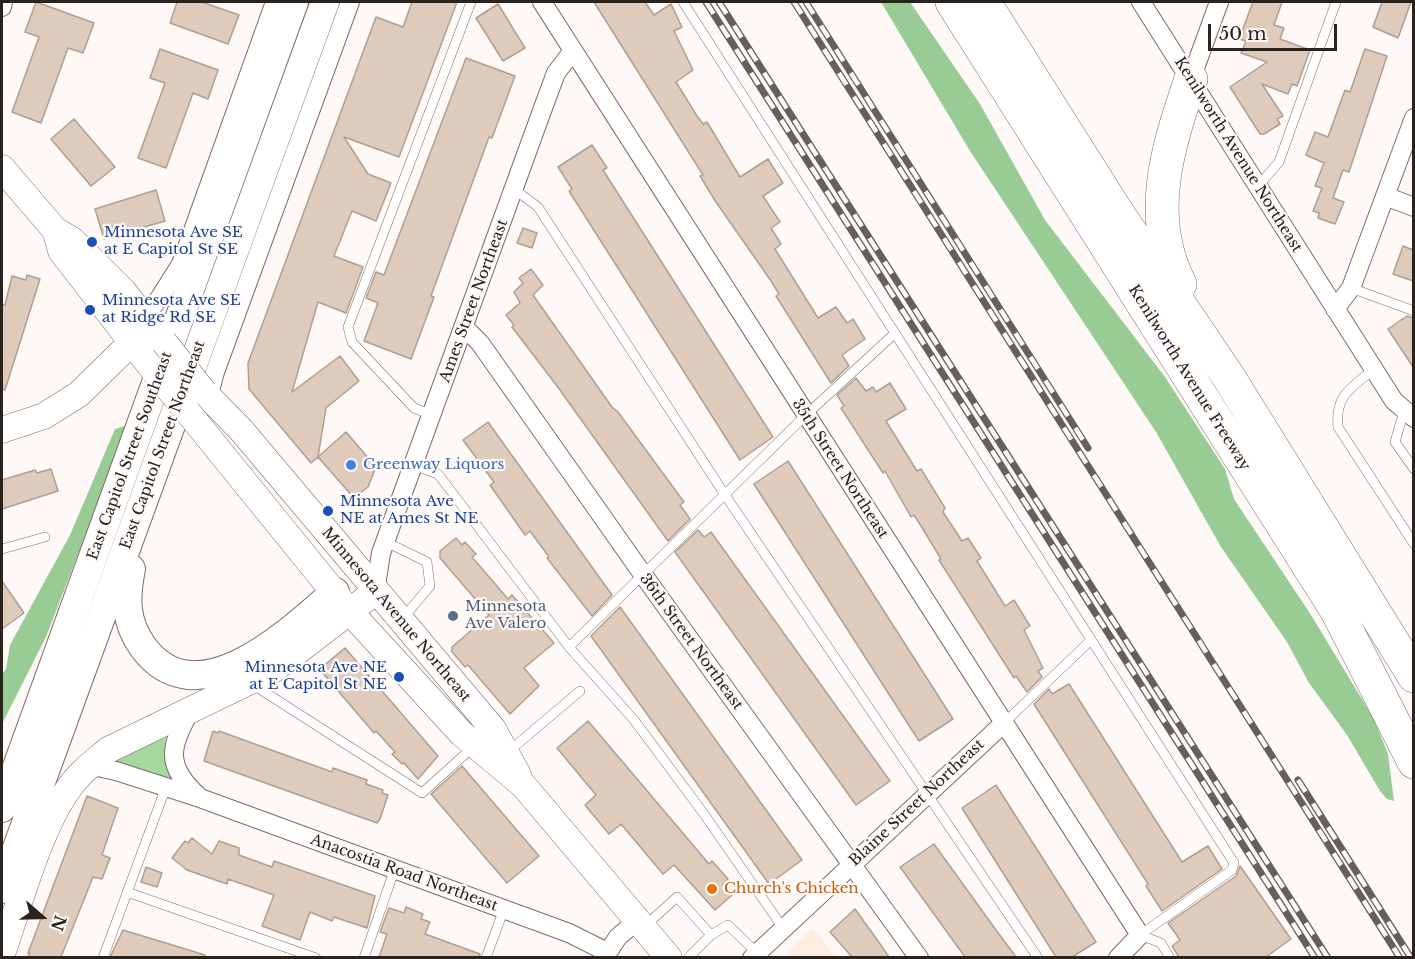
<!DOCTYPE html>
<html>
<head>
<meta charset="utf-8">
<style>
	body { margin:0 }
	#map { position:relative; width:1415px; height:959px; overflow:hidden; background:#fef9f7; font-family:"Libre Baskerville",serif }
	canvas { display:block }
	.frame { position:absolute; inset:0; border:3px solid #29221d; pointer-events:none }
	.north { position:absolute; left:12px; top:887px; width:60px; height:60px; -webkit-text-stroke:4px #fef9f7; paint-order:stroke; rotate:110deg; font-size:16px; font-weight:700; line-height:24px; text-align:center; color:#29221d }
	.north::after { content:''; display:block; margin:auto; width:21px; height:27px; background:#29221d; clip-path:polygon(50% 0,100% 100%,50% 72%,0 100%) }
	.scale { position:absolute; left:1208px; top:24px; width:129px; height:27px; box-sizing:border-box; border:3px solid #29221d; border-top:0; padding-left:8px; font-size:18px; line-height:21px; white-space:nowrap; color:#29221d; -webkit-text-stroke:4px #fef9f7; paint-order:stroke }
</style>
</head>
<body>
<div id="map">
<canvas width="1415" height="959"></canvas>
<div class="frame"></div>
<div class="north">N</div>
<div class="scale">50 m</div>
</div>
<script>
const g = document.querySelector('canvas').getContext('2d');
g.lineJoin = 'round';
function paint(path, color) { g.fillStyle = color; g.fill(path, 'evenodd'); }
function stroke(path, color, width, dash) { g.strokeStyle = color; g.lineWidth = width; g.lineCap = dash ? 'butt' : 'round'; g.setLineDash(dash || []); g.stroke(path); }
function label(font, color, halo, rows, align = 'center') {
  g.font = font + ' "Libre Baskerville",serif'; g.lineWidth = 4.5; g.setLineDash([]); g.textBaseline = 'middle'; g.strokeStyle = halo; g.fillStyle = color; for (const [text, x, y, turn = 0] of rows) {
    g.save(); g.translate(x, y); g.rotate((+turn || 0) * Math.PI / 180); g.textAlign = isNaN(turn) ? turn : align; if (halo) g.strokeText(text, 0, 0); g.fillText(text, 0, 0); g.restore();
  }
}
const built = new Path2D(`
	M813,928l23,29h-53z`);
const green = new Path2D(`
	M166,734l-1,26 10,23 -57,-19 -1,-5z`);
const forest = new Path2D(`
	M881,2h29l70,102 65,116 120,157 60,92 9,30 77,116 63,104 14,35 6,47 -7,-2 -7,-8 -33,-56 -38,-52 -22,-41 -66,-95 -65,-115 -186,-281z
	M128,425l-82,212 -44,87v-50l4,-5 4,-24 60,-110 45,-106z`);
const building = new Path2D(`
	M36,2l58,21 -11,30 -15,-5 -27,75 -29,-11 27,-75 -14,-5z
	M177,2h25l37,13 -11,29 -58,-21z
	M412,2h45l-58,155 -55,-20 24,37 23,9 -15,38 -24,-10 -18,45 29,11 -17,46 -28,-11 -26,90 48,-36 19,25 -33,27 -8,49 -7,6 -62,-74 -1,-26 128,-346 27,10z
	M594,2h51l9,13 17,-11 11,23 -8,4 19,39 -17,12 21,34 6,8 4,-2 33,55 28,-18 15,24 -20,13 17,26 -9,6 10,16 -6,5 43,69 18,-11 11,16 6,-4 12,20 -23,16 7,11 -18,17 -55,-87 3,-2 -8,-13 -55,-79 -16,-26 3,-1z
	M1253,2h29l-8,23 10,3 -4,11 30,11 -13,36 -5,-2 -4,10 -26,-10 21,32 -6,3 3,5 -16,10h-4l-30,-47 37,-25 -26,-9 5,-12 -7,-2z
	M1382,2h29l-13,36 -25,-11z
	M498,4l27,44 -22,13 -27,-43z
	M160,49l58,21 -10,29 -15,-6 -27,75 -28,-10 27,-75 -15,-5z
	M1365,49l22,7 -38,116 -6,-2 -10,28 11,4 -9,22 -17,-6 1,-5 -6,-2 9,-23 -7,-2 9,-23 -18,-8 9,-23 13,5 17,-47 5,2z
	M466,58l49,18 -23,62 -3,-1 -58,159 3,1 -23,62 -47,-18 14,-38 -12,-5 10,-26 8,3z
	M74,119l41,48 -24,19 -40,-47z
	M592,145l15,23 -4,2 170,267 -33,23 -171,-269 3,-2 -14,-22z
	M156,190l9,31 -61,18 -9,-30z
	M523,228l14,5 -5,15 -15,-5z
	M1403,246l10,4v31l-20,-7z
	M531,269l12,16 -10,10 79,112 6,5 66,90 -4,3 10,14 -22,22 -111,-155 -45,-59 2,-2 -8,-10 14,-12 -6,-11 9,-9 -4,-5z
	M27,275l13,4 -35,111 -3,-1v-85l3,1 7,-29 14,4z
	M1407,316l6,2v49l-25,-38z
	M856,378l10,13 7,-4 3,5 14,-9 16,26 -20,12 31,50 4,-2 24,39 -2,4 19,29 6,-3 13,20 -4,3 28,45 9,-6 16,26 -6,4 19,38 -5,3 4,6 -15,15 -11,-16 -2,2 -75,-118 2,-1 -20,-33 -7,-11 -3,2 -26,-46 -2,2 -42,-65 3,-2 -7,-11z
	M488,422l124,173 -20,21 -45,-58 2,-1 -19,-26 -5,4 -35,-50 4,-3 -31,-42z
	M346,432l30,35 -8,20 -14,11 -36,-41z
	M788,461l165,258 -34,22 -165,-257z
	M51,469l7,22 -56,18v-29l33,-10 2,3z
	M698,530l6,7 7,-5 179,249 -34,24 -181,-253z
	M456,538l6,7 3,-3 11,12 -4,3 36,42 4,-4 42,48 -30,25 15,18 -29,28 -42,-49 -3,2 -13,-15v-5l37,-32 -49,-57v-7z
	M2,581l22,32 -22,16z
	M620,607l182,253 -33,24 -178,-248z
	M345,648l93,108 -20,23 -14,-16 -2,1 -10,-10 3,-2 -19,-21 -2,2 -52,-61 3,-2 -3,-3z
	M1069,684l113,178 26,-16 14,23 -60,42 -16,-25 2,-2 -114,-180 15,-15 3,5z
	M588,721l121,143 3,-3 16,18 -5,5 9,11 -17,15 -41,-45 -11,9 -42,-50 -12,10 -24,-29 11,-10 -39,-47z
	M213,731l5,2 1,-2 113,41 1,-4 34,12 -1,4 17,6 -1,3 6,2 -8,24 -3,4 -173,-62z
	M462,766l77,90 -32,27 -76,-89z
	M996,785l100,157 -24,15h-16l-94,-149z
	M87,796l31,12 -16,47 8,3 -8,21 -9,-2 -32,80h-33l2,-4h-2z
	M192,838l20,16 7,-13 20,7v7l33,12 2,-6 101,35 -8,32 -33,-11 -2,4 -22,-9 -10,28 -38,-14 12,-31 -46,-16 -1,5 -40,-14 -15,-12 13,-17 3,2z
	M934,844l62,86 20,27h-51l-65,-90z
	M1240,866l51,73 -25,18h-87l-7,-11 8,-6 -12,-17 68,-47z
	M146,867l16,6 -5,14 -16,-5z
	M406,907l17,7 -2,5 9,3 -5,12 55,20 -1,3h-100l8,-23 -7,-2 9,-24 15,5z
	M855,909l23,32 11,16h-37l-22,-25z
	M123,930l82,25v2h-95z`);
const lane = new Path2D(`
	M683,2l551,861 -2,7 -92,65
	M1258,186l21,-24 57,-160
	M514,189l24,18 187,288 313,463
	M1351,288l63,23
	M1374,369c-23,19 -39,26 -36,58l76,117
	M1404,411l-9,31 19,27
	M432,415l-18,-7 -62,-66 -4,-15 123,-325
	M414,465l24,9 131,173 65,73 70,94 79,114
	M386,542l41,20 3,24 -27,32
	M2,549l43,-12
	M569,647l237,-232 87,-80
	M252,684l170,109 51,-46
	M1004,723l86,-82
	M508,752l72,-61
	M127,892l189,66
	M645,926l32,-29 34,38 -23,23
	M711,935l17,-10 29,28
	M1140,935l21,8 9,15
	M103,958l63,-171
	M364,958l30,-87
	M486,958l18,-49`);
const street = new Path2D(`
	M542,2l598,933 -22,23
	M1141,2l253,399 20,17
	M2,7l1,-5
	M1191,79l28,-77
	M1385,196l29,11
	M1335,309l16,-21 63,-170
	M144,316l15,-17 22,-35 94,-262
	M464,327l16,16 164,233 275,382
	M208,398l7,-26 135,-370
	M375,592l6,-39 162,-445 13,-35 16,-21
	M191,710c-22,37 -26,56 8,87
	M86,768l12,-1 18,4 84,27 369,135 38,19
	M604,958l14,-21 20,-17
	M752,958l252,-235`);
const secondary = new Path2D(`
	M2,168l53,62 17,10 52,52 40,50
	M57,236l4,15 94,121
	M204,392l38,39 251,298 25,46
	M195,421l155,191 112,122 62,52 145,172
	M2,430l42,-14 35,-22 52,-51 13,-27
	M2,954c17,-49 37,-124 67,-166 10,-15 25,-26 39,-38l165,-80 102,-78`);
const primary = new Path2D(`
	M131,569c-6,30 -6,53 12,78 54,74 149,-17 192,-55
	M2,808l292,-806
	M2,889l323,-887`);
const highway = new Path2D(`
	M952,2l385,609 77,151
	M984,2l133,210 111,164 186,300
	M1180,284c-35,-68 -12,-138 11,-205`);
const rail = new Path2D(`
	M706,2l609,956
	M719,2l609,956
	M794,2l606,956
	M806,2l282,446
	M1298,780l113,178`);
const secondaryBridge = new Path2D(`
	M164,342l40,50
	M155,372l40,49`);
const markers = [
	[92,242,6,"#1a4fb4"],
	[90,310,6,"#1a4fb4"],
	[351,465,6,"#3f7fe0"],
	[328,511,6,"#1a4fb4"],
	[453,616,6,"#5c6f8a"],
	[399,677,6,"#1a4fb4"],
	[712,889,6,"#e8710a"]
];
const streetNames = [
	["Kenilworth Avenue Northeast",1238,155,58],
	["Ames Street Northeast",474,301,-70],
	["Kenilworth Avenue Freeway",1189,378,58],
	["East Capitol Street Northeast",163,445,-70],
	["East Capitol Street Southeast",130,456,-70],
	["35th Street Northeast",840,469,57],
	["Minnesota Avenue Northeast",396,615,50],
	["36th Street Northeast",691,642,54],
	["Blaine Street Northeast",917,803,-43],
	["Anacostia Road Northeast",404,873,20]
];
const transitNames = [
	["Minnesota Ave SE",104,233],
	["at E Capitol St SE",104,250],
	["Minnesota Ave SE",102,301],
	["at Ridge Rd SE",102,318],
	["Minnesota Ave",340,502],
	["NE at Ames St NE",340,519],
	["Minnesota Ave NE",387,668,"right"],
	["at E Capitol St NE",387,685,"right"]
];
const shopNames = [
	["Greenway Liquors",363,465]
];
const serviceNames = [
	["Minnesota",465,607],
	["Ave Valero",465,624]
];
const foodNames = [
	["Church's Chicken",724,889]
];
paint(built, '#ffede2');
paint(green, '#a4d89f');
paint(forest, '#99cc94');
paint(building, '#decbbc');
stroke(building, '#b19e90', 1.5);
stroke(lane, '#806d61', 10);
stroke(street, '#806d61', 20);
stroke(secondary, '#806d61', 27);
stroke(primary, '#806d61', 30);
stroke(highway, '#806d61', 34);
stroke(lane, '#fff', 9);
stroke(street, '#fff', 18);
stroke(secondary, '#fff', 26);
stroke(primary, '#fff', 28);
stroke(highway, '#fff', 33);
stroke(rail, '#665f5b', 7);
stroke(rail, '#fef9f7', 4.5, [14]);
stroke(secondaryBridge, '#806d61', 27, []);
stroke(secondaryBridge, '#fff', 26);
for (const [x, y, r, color] of markers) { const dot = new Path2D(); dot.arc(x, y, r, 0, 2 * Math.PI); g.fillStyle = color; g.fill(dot); stroke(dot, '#fef9f7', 2); }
label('15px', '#29221d', '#fef9f7', streetNames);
label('15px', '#164399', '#fef9f7', transitNames, 'left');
label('15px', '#366cbe', '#fef9f7', shopNames, 'left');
label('15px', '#4e5e75', '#fef9f7', serviceNames, 'left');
label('15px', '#c56008', '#fef9f7', foodNames, 'left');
</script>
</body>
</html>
